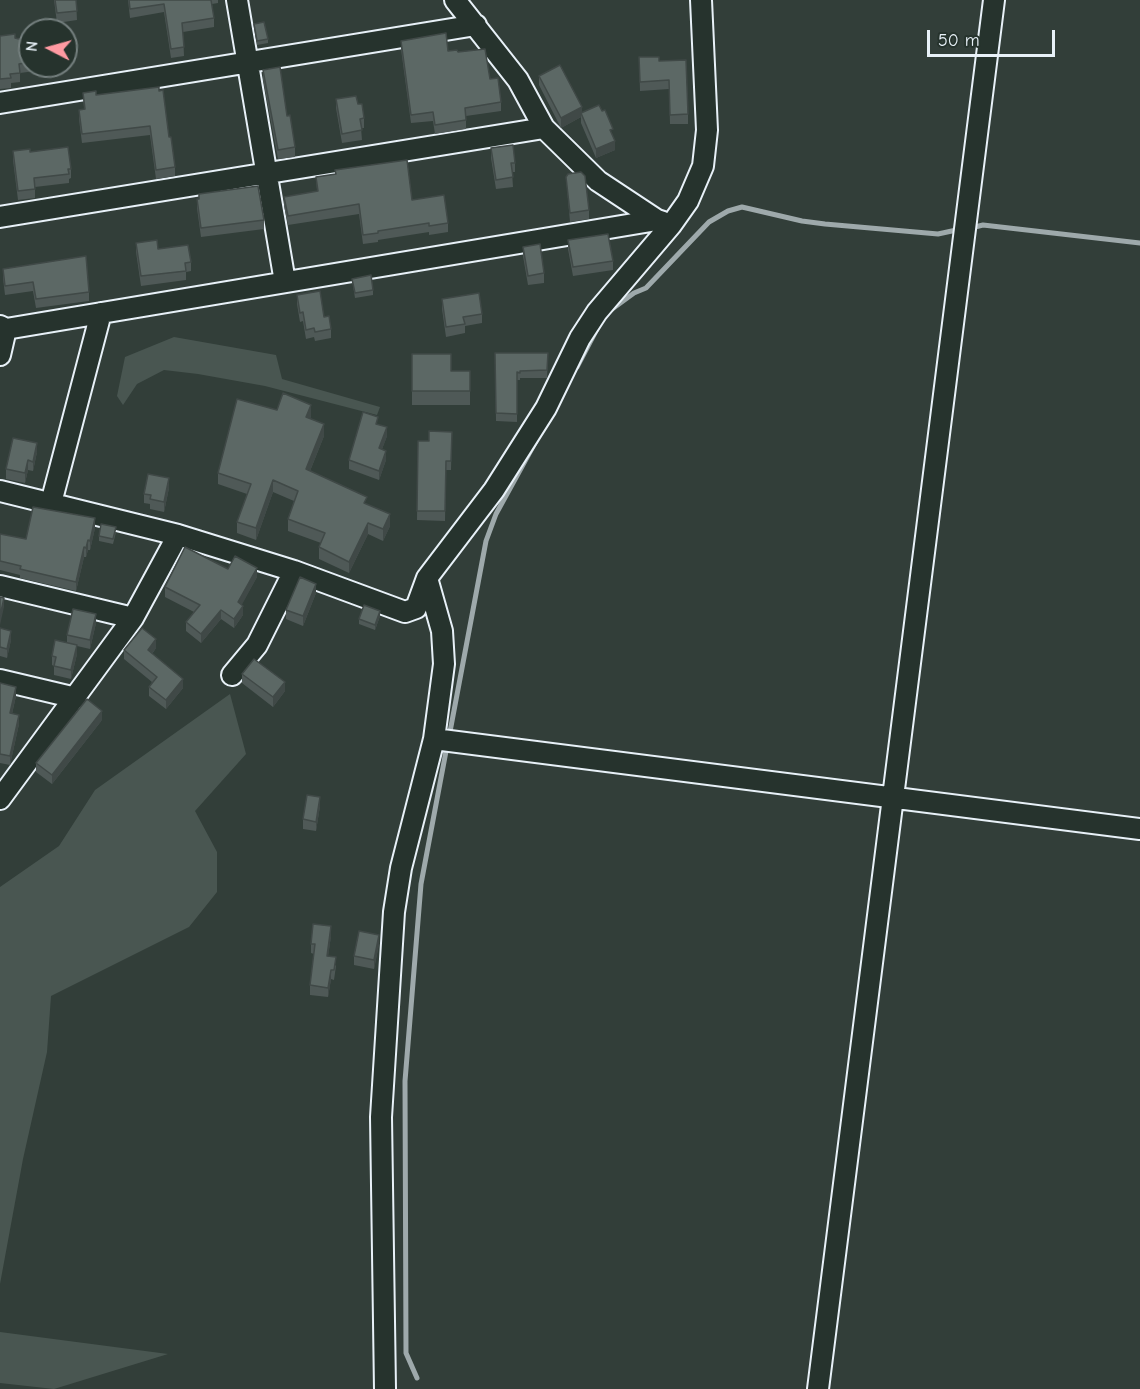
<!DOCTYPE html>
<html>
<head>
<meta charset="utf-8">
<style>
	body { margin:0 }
	#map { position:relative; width:1140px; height:1389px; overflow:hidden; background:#323e39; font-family:"Comic Neue",sans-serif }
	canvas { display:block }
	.north { position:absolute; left:18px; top:18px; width:60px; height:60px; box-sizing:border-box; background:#26332d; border:2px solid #747f7e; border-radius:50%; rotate:276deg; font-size:16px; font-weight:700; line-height:24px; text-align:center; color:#e8f1f8 }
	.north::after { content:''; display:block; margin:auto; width:21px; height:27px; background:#ff9aa2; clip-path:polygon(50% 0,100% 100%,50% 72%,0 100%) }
	.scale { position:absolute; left:927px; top:30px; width:128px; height:27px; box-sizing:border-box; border:3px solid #e8f1f8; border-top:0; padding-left:8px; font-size:18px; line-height:21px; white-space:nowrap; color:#e8f1f8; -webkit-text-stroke:4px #26332d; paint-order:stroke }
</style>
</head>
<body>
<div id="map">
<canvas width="1140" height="1389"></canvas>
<div class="north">N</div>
<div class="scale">50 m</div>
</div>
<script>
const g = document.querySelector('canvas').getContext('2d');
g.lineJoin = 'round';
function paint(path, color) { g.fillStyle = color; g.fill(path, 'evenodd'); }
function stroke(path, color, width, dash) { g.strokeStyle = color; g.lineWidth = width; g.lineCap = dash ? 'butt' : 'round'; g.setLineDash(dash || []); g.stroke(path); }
const green = new Path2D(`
	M174,337l102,18 6,24 98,28 -3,8 -112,-29 -67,-12 -34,-4 -27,14 -14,21 -6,-9 8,-39z
	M230,694l16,60 -51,57 22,41v40l-28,35 -138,69 -4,56 -24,107 -23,125v-397l59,-41 36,-56z
	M0,1332l168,22 -114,35 -54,-6z`);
const stream = new Path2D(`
	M971,228l12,-3 157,18
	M608,312l26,-19 12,-5 63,-66 19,-11 14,-4 60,14 23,3 113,10 23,-5
	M577,367l21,-40
	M449,737l37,-196 10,-27 40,-73
	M417,1378l-11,-25 -1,-272 16,-197 26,-138`);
const minor = new Path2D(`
	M237,0l48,282
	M455,0l63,80 26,48 54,53 59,39 6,2
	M0,103l476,-78
	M0,217l544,-89
	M0,326l6,3 651,-109
	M0,355l6,-26
	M0,491l178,44 116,36 111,41 11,-4 11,-30 67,-88 52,-82 34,-70 17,-26 74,-87 17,-24 15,-35 4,-36 -6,-130
	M51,503l50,-190
	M0,586l133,32
	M232,675l25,-30 37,-74
	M0,680l76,18
	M434,739l706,90
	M0,799l133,-181 45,-83
	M385,1389l-4,-272 13,-205 7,-44 33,-129 10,-75 -2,-33 -15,-53
	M818,1389l176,-1389`);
const wall = new Path2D(`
	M54,0h22l1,20 -20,3z
	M128,0h90v3l-6,1 2,14v9l-31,5 1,24 -13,2 -7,-46 -34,6z
	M254,24l14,15v4l-11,2z
	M0,36l19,3 11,-2v29h28v2l-38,5v9l-9,1v5l-11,1z
	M401,41l47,10 10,1 32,27 11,23v9l-35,5v13l-31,5 -2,-13 -22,2 -10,-74z
	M639,57l20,4 29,53v10h-18l-1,-35 -29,2z
	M263,70l24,46 8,31v10l-17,2 -15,-80z
	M539,76l43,37 31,23 2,14 -19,8 -15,-35v-6l-20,11 -22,-43z
	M83,93l13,2 73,42 6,30v9l-19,3 -6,-44 -68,8 -3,-24v-9l5,-1z
	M336,99l22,5 6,14v10h-3l1,12 -20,3 -6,-35z
	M491,148l24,15v9h-3l1,15 -17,2 -5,-31z
	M13,151l17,1 41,17v9l-2,1v4l-34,4v11l-17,2 -5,-40z
	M335,170l77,30 36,23v9l-19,3v-3l-51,8v2l-15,2 -4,-30 -71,11 -4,-19v-9l33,-6 -1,-14 19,-3z
	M566,177l23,33v9l-19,3z
	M199,194l65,26v9l-63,8 -4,-29v-9h2z
	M568,240l45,21v9l-40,6 -5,-27z
	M136,243l22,6 33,13v9l-5,1v8l-45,6 -5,-34z
	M523,247l21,26v10l-16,2 -5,-29z
	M3,269l86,23v9l-53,7 -3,-17 -28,4 -2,-17z
	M352,279l21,11v5l-18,3z
	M297,295l27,22 7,12v9l-16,3 -1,-4 -8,2 -3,-18 -3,1 -3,-18z
	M442,299l40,15v9l-17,3v7l-19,4 -4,-28z
	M495,353h53l-1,25h-27v2h-3v42l-21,-1z
	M412,354l39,17h19v34h-58z
	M277,410l34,6 -1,3 14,17 -14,35 57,33 23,22 -7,15 -15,-7 -19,39 -30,-14v-12l2,-4 -33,-12v-12l6,-18 -21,-9 -17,48 -19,-7v-11l10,-28 -29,-10v-11z
	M378,425l9,11 -5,13 4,11 -7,20 -30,-11v-9z
	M452,432l-1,38h-5l-1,51 -28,-1 1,-79h11z
	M37,452l-4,19 -5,-1 -3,13 -19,-4v-10z
	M169,488l-5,24 -14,-3v-5l-6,-1v-9z
	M95,528l-5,22h-2l-2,7h-2l-8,34 -56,-13v-3l-20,-5v-36l26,5z
	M116,532l-3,12 -14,-3v-5z
	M228,569l29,8 -16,28 2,10 -9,13 -13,-9 -20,24 -15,-12v-9l8,-10 -29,-15v-10z
	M316,593l-13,33 -17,-7v-9z
	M380,616l-5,14 -16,-6v-5z
	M96,623l-6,26 -13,-3v8l-6,25 -17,-4v-9l-2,-1v-9l15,-14v-7z
	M0,628l11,12 -4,18 -7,-2z
	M156,648l-4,6 31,34 -17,21 -17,-13v-9l3,-5 -28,-23v-9z
	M242,674l43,17 -12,16 -31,-24z
	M0,683l16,13 -4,18 7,10 -9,41 -10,-2z
	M102,720l-50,64 -16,-12v-9z
	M320,806l-4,25 -13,-2v-10z
	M331,936l-3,20 8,10 -2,14 -3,-1 -3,18 -18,-2v-10l4,-31 -3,-1v-9z
	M379,944l-5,25 -20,-4v-9z`);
const shadedWall = new Path2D(`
	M582,107v9l-1,-3v4l-20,11v-10z
	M615,141v9l-19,8v-9z
	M311,405v11l-5,13v-12z
	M324,424v12l-18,45v-12z
	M387,427v9l-8,21v-9z
	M37,443v9l-4,19v-9z
	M386,451v9l-7,20v-9z
	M28,460v10l-3,13v-10z
	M169,478v10l-5,24v-10z
	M273,480v12l-17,48v-12z
	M390,514v12l-7,15v-12z
	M95,518v10l-5,22v-9z
	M368,523v11l-19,39v-11z
	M88,540v10l-2,7v-9z
	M84,547v10l-8,34v-9z
	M257,568v9l-19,35v-10z
	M316,584v9l-13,33v-10z
	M4,598v9l-4,18v-9z
	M243,606v9l-9,13v-9z
	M221,610v9l-20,24v-9z
	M380,611v5l-5,14v-5z
	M96,614v9l-6,26v-9z
	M11,631v9l-4,18v-9z
	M156,639v9l-8,11v-9z
	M77,645v9l-6,25v-9z
	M183,679v9l-17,21v-9z
	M285,682v9l-12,16v-10z
	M16,687v9l-6,26v-9z
	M102,711v9l-50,64v-9z
	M19,715v9l-9,41v-9z
	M320,797v9l-4,25v-9z
	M331,926v10l-4,29v-9z
	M379,935v9l-5,25v-9z
	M331,970v9l-3,18v-9z`);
const building = new Path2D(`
	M55,0h21l1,11 -20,2z
	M129,0h82l3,18 -32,5 2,24 -13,2 -7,-45 -34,5z
	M264,22l4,17 -11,2 -3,-17z
	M446,33l2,18 9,-1 1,2 27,-3 5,30 8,-1 3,24 -36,6 1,12 -31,5 -2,-13 -22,3 -10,-74z
	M15,34v4l4,1 11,-2v25l-11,2 1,9 -10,1 1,4 -11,1v-43z
	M639,57h20v4l27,-1 2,54 -18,1 -1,-35 -29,2z
	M560,65l22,42 -21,11 -22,-42z
	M280,67l7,49 3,-1 5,32 -17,3 -15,-80z
	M159,87v4l4,-1 6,47h2l4,30 -19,3 -6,-44 -68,8 -3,-24 6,-1 -2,-16 13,-2v4z
	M356,96l2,8h4l2,14 -4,1 2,11 -20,4 -6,-35z
	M599,105l3,6 3,-1 8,19 -3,1 5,11 -19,8 -15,-36z
	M513,145l2,18h-4l2,14 -17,3 -5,-32z
	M68,147l3,22h-3l1,5 -35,4 1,11 -17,2 -5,-40 17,-2v3z
	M407,160l5,40 32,-5 4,28 -19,3v-3l-51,8v2l-15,2 -4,-31 -71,12 -4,-19 34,-6 -2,-14 20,-3 -1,-4z
	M581,172l4,4 4,34 -19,3 -4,-36 2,-3z
	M258,186l6,34 -63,8 -4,-29h2v-5z
	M608,234l5,27 -40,6 -5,-27z
	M157,240l1,9 30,-4 3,17 -6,1 1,8 -45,5 -5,-33z
	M540,244l4,29 -16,3 -5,-29z
	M86,256l3,36 -53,7 -3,-17 -28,4 -2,-17z
	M371,275l2,15 -18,3 -3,-14z
	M320,291l4,26 5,-1 2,13 -16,3 -1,-4 -8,2 -3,-18 -3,1 -3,-18z
	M479,293l3,21 -19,3 2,7 -19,3 -4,-28z
	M495,353h53l-1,17 -27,1v2l-3,-1v42l-21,-1z
	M412,354h39v17h19v20h-58z
	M283,393l28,12 -5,12 18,7 -18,45 61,28 -3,6 26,11 -7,15 -15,-6 -19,39 -30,-15 6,-14 -37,-14 10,-28 -25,-11 -17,48 -19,-6 14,-38 -33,-11 19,-74 40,11z
	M363,412l15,5 -2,7 11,3 -8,21 7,3 -7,20 -30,-11z
	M429,431l23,1 -1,29h-5l-1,50h-28l1,-70h11z
	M13,438l24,5 -4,19 -5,-2 -3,13 -19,-4z
	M148,474l21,4 -5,24 -14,-3 1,-4 -7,-1z
	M33,507l62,11 -5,23 -2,-1 -2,8 -2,-1 -8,35 -56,-13 1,-3 -21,-5v-27l26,5z
	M101,524l15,3 -3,12 -14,-3z
	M185,547l43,22 7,-13 22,12 -19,34 5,4 -9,13 -13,-9 -20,24 -15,-12 14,-17 -35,-18z
	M300,577l16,7 -13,32 -17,-6z
	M0,597l4,1 -4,18z
	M364,605l16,6 -5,14 -16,-6z
	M73,609l23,5 -6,26 -23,-5z
	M0,628l11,3 -4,18 -7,-2z
	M142,628l14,11 -8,11 35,29 -17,21 -17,-13 8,-10 -33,-27z
	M55,640l22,5 -6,25 -17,-4 2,-9 -4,-1z
	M254,659l31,23 -12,15 -31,-23z
	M0,683l16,4 -6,26 9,2 -9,41 -10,-2z
	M87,699l15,12 -50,64 -16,-12z
	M307,795l13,2 -4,25 -13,-3z
	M313,924l18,2 -4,30 9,1 -2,13h-3l-3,18 -18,-3 5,-41h-4z
	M359,931l20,4 -5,25 -20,-4z`);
paint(green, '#495651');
stroke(stream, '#9ea9ab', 5);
stroke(minor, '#e8f1f8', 24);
stroke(minor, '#26332d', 20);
paint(wall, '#4f5957');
paint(shadedWall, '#404947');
paint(building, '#5c6865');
stroke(building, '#404947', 1.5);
</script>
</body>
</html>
